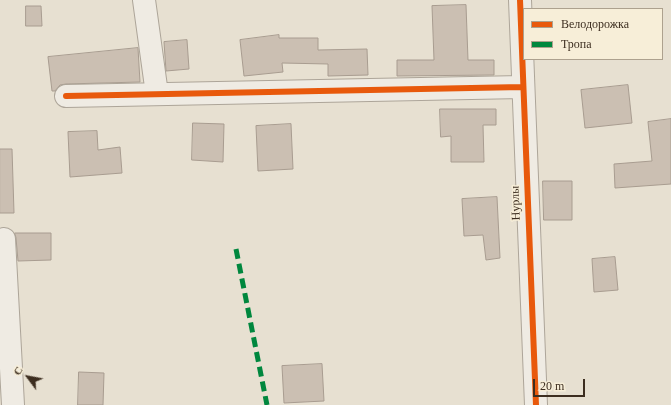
<!DOCTYPE html>
<html>
<head>
<meta charset="utf-8">
<style>
	body { margin:0 }
	#map { position:relative; width:671px; height:405px; overflow:hidden; background:#e7e0d1; font-family:"Times New Roman",serif }
	canvas { display:block }
	.legend { position:absolute; left:523px; top:8px; width:140px; height:52px; box-sizing:border-box; background:#f7eed8; border:1px solid #ada18e; margin:0; padding:5px 7px; list-style:none; font-size:12px; color:#3d2e20 }
	.legend li { display:flex; align-items:center; gap:8px; height:20px }
	.legend b { width:20px; border:1px solid #ada18e }
	.north { position:absolute; left:8px; top:357px; width:40px; height:40px; -webkit-text-stroke:3px #f7eed8; paint-order:stroke; rotate:302deg; font-size:11px; font-weight:700; line-height:16px; text-align:center; color:#3d2e20 }
	.north::after { content:''; display:block; margin:auto; width:14px; height:18px; background:#3d2e20; clip-path:polygon(50% 0,100% 100%,50% 72%,0 100%) }
	.scale { position:absolute; left:533px; top:379px; width:52px; height:18px; box-sizing:border-box; border:2px solid #3d2e20; border-top:0; padding-left:5px; font-size:12px; line-height:14px; white-space:nowrap; color:#3d2e20; -webkit-text-stroke:3px #f7eed8; paint-order:stroke }
</style>
</head>
<body>
<div id="map">
<canvas width="671" height="405"></canvas>
<ul class="legend">
<li><b style="height:5px;background:#e8590c"></b>Велодорожка</li>
<li><b style="height:5px;background:#00873e"></b>Тропа</li>
</ul>
<div class="north">С</div>
<div class="scale">20 m</div>
</div>
<script>
const g = document.querySelector('canvas').getContext('2d');
g.lineJoin = 'round';
function paint(path, color) { g.fillStyle = color; g.fill(path, 'evenodd'); }
function stroke(path, color, width, dash) { g.strokeStyle = color; g.lineWidth = width; g.lineCap = dash ? 'butt' : 'round'; g.setLineDash(dash || []); g.stroke(path); }
function label(font, color, halo, rows, align = 'center') {
  g.font = font + ' "Times New Roman",serif'; g.lineWidth = 3; g.setLineDash([]); g.textBaseline = 'middle'; g.strokeStyle = halo; g.fillStyle = color; for (const [text, x, y, turn = 0] of rows) {
    g.save(); g.translate(x, y); g.rotate((+turn || 0) * Math.PI / 180); g.textAlign = isNaN(turn) ? turn : align; if (halo) g.strokeText(text, 0, 0); g.fillText(text, 0, 0); g.restore();
  }
}
const building = new Path2D(`
	M466,5l2,55h26v15l-97,1v-16h37l-2,-54z
	M26,6h15l1,20h-16z
	M279,35v3h39v12l49,-1 1,26 -40,1v-12l-46,-1 1,9 -39,4 -4,-36z
	M187,40l2,29 -23,2 -2,-29z
	M138,48l2,34 -74,2 -6,1 -5,6h-3l-4,-34z
	M628,85l4,38 -47,5 -4,-38z
	M440,109h56v16h-13l1,37h-33v-26l-10,1z
	M671,119v65l-56,4 -1,-24 38,-3 -4,-39z
	M193,123l31,1 -1,38 -31,-2z
	M291,124l2,45 -35,2 -2,-45z
	M97,131l1,19 22,-3 2,26 -52,4 -2,-45z
	M0,149h12l2,64h-14z
	M543,181h29v39h-28z
	M497,197l3,61 -14,2 -3,-25 -19,1 -2,-37z
	M15,233h36v27l-33,1 -2,-23z
	M615,257l3,33 -24,2 -2,-33z
	M322,364l2,37 -40,2 -2,-37z
	M79,372l25,1 -1,32h-25z`);
const minor = new Path2D(`
	M144,0l13,94
	M520,0l16,405
	M66,96l456,-9
	M4,239l9,166`);
const quiet = new Path2D(`
	M236,249l31,156`);
const cycleway = new Path2D(`
	M520,0l16,405
	M66,96l456,-9`);
const streetNames = [
	["Нурлы",516,203,-92]
];
paint(building, '#cbbfb2');
stroke(building, '#a89c90', 1);
stroke(minor, '#ada599', 24);
stroke(minor, '#efebe3', 22);
stroke(quiet, '#00873e', 5, [10, 5]);
stroke(cycleway, '#e8590c', 6);
label('12px', '#3d2e20', '#f7eed8', streetNames);
</script>
</body>
</html>
